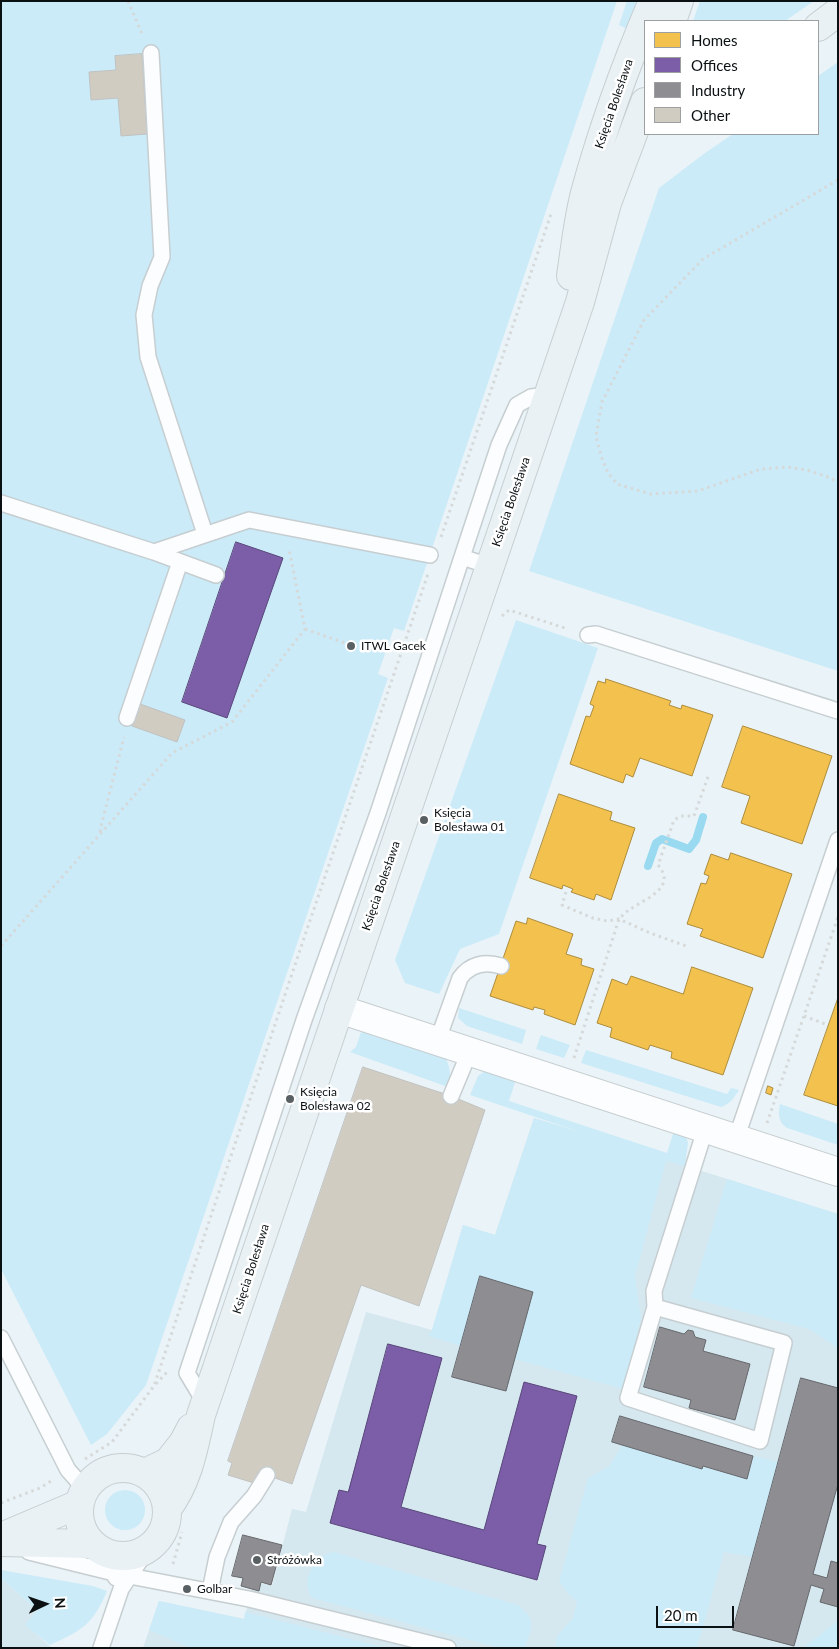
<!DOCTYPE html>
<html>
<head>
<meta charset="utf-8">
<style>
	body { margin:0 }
	#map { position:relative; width:839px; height:1649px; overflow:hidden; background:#eaf3f7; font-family:Lato,sans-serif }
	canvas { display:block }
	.frame { position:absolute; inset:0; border:2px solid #0b1113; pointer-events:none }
	.legend { position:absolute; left:644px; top:20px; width:175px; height:115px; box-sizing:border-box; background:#fff; border:1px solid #9da0a1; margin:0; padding:6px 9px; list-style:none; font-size:15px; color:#0b1113 }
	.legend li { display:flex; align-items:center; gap:10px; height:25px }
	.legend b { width:25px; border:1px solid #9da0a1 }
	.north { position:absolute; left:20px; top:1579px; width:50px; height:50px; -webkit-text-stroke:4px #fff; paint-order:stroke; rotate:87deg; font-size:14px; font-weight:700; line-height:20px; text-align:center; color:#0b1113 }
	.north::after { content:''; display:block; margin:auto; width:18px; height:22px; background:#0b1113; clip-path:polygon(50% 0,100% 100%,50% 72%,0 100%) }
	.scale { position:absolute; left:656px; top:1606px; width:78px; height:22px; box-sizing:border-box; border:2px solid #0b1113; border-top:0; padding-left:6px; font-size:15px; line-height:18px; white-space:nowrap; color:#0b1113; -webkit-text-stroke:4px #fff; paint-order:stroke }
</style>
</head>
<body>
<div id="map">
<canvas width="839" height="1649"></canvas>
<div class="frame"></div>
<ul class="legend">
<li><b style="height:14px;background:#f2c14e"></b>Homes</li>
<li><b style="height:14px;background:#7b5ea7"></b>Offices</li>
<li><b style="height:14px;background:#8d8d92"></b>Industry</li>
<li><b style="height:14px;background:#d1ccc2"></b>Other</li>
</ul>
<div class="north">N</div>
<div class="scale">20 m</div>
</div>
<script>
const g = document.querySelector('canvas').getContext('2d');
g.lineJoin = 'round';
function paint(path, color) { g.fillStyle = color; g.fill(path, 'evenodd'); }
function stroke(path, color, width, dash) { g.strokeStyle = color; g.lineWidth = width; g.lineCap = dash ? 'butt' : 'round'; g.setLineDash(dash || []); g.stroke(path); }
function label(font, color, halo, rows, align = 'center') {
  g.font = font + ' Lato,sans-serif'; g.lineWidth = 5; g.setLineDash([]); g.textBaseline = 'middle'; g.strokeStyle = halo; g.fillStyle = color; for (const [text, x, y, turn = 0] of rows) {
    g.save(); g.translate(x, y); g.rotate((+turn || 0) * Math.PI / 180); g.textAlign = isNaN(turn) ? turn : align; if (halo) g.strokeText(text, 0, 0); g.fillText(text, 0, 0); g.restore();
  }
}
const built = new Path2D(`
	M534,1118l304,96v434h-695l16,-47 85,18 10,-38 18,5 20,-77 14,3 60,-200 66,18 31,-105 32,10z
	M1,1578l36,32 -11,15 26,23h-51z`);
const green = new Path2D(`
	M1,1h616l-213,630 -10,-3 -16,46 10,4 -242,707 -39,49 -16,11 -90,-176z
	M627,1h11l-11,28 -8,-4z
	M700,1h114l-29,20h-92z
	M838,62v609l-309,-100 130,-383 46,-35 28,-19h85v-58z
	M516,620l82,28 -99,286 -39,15 -21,45 -34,-11 -10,-23z
	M459,1008l67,22 -4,14 -55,-18 -9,-8z
	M361,1032h10l73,23c6,10 8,21 4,32l-98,-35 6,-5z
	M541,1035l29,10 -6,13 -28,-9z
	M586,1050l141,44 4,-6 8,2c-5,8 -9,14 -18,17l-140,-44z
	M485,1071l8,1 23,7 -7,22 158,52 7,-22 11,2 3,10 -3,23 -19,-5 -31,115 6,42 -18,71 -108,-30 18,-67 -53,-16 -19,70 -33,-10 4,-6 31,-105 32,10 39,-117 46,14 -110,-37 8,-19z
	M780,1104l58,20v21l-51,-17c-9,-6 -9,-14 -7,-24z
	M727,1179l111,35v134l-29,-19 -118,-31z
	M623,1445l124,34 6,-23 25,6 -25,95 -29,-5 -27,96h-142l2,-12 16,-18 4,-17 -8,-6 -10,-14 29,-103 21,-12z
	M105 1510a20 20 0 1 1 40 0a20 20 0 1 1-40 0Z
	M333,1552l185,53c19,15 14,22 7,43h-24l-189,-50c-10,-16 -2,-27 6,-41z
	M1,1570l92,16 14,5c-14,33 -24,39 -57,54l-25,-20 12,-15 -36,-32z
	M159,1601l85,18 1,-7 142,36h-196l-42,-18z
	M838,1621v27h-35z`);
const homes = new Path2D(`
	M606,679l65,22 -2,4 12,4 1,-4 31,10 -21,61 -52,-18 -7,19 -7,-3 -3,9 -53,-19 16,-48 4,1 4,-11 -4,-2 8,-23 7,2z
	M743,726l89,30 -30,88 -61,-21 9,-27 -28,-9z
	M559,794l53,18 -2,8 25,8 -24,72 -15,-6 -2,6 -23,-8 2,-3 -10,-4 -1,4 -32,-11z
	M731,853l61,21 -29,84 -63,-22 3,-7 -16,-5 14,-41 5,1 3,-8 -5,-2 7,-20 17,6z
	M528,918l45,16 -7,20 16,5 -1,6 13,4 -19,56 -31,-11 1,-4 -11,-3 -1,3 -43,-14 26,-75 10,3z
	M692,967l61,21 -30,87 -52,-17 1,-6 -22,-7 -2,5 -38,-13 2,-9 -15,-5 15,-44 15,6 4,-9 52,18z
	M838,998v108l-34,-11z
	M768,1086l5,2 -2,7 -5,-2z`);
const offices = new Path2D(`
	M236,542l47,16 -56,160 -45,-16z
	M388,1344l54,14 -41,149 83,23 40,-148 53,14 -40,148 9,2 -9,34 -207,-57 9,-33 9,2z`);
const industry = new Path2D(`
	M480,1276l53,16 -27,99 -54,-14z
	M660,1327l24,7 4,-4 5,1 2,6 11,3 -3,11 47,13 -15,56 -46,-12 2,-8 -47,-13z
	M801,1378l37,10v96l-25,90 14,4 4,-17 7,2v44l-18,-5 4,-13 -13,-4 -17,61 -61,-16z
	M620,1416l133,40 -6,23 -44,-13 -1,3 -90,-27z
	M243,1535l39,10 -11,40 -10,-3 -2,9 -18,-5 2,-8 -11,-2z`);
const stream = new Path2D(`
	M648,866l8,-23 6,-4 27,10 7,-9 7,-23`);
const building = new Path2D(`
	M142,54l5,80 -26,2 -3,-38 -27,2 -2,-28 27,-2 -1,-14z
	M140,704l45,16 -8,22 -45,-16z
	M363,1067l88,29 34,14 -66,196 -58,-21 -69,199 -34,-12 -4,11 -26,-8 4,-12 -4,-2z`);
const path = new Path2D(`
	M128,1l14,33
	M838,180l-135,79 -59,61 -42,82 -6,34 5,20 7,17 9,11 33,10 48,-3 63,-22 26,-2 20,3 21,7 10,5
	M441,537l110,-323
	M502,616l7,-6 59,19
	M305,629l40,14
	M101,832l-1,-2 24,-93
	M566,892l-4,13 31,13 14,3 12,-2 31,14 39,14
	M1,946l171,-193 60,-31 73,-93 -16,-80
	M804,1016l24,9
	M574,1058l45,-139c4,-4 8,-8 13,-11 15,-10 45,-21 26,-43l16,-45 7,-4h13l15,-42
	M767,1123l71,-206
	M156,1384l11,-12
	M85,1459l27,-17 42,-56 146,-436 128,-376
	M1,1503l39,-15 11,-7
	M173,1564l9,-32`);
const lane = new Path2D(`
	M151,53l11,204 -12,29 -6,29 4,42 57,177
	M1,503l153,49 62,23
	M154,552l95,-32 181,35
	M462,557l37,-112 18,-40 14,-8 17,-2
	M588,635l8,-1 242,77
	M127,718l53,-156
	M437,1042l23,-64c10,-14 25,-17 41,-12
	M451,1096l18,-43
	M736,1139l102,-299
	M655,1307l129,36 -24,98 -132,-43 27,-91 -1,-16 51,-161
	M1,1338l67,132 17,19
	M205,1403l-18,-30 117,-353 74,-207 84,-256 27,9
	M100,1550l16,28
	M29,1552l85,21 135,26 199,49
	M210,1591l7,-34 14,-35 23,-26 13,-21
	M101,1648l20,-59 28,-42`);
const street = new Path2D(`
	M339,1009l499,163`);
const secondary = new Path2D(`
	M672,21l7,-20
	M818,27l20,-15
	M571,276c4,-27 7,-56 14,-83 18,-66 41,-129 68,-192
	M79 1512a44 44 0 1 1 88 0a44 44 0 1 1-88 0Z
	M145,1473l23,-11 15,-19 8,-15
	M167,1509c21,-27 27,-62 34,-94l379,-1113 27,-99 38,-101
	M1,1537l78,-33
	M1,1542l91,2`);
const markers = [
	[351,646,5,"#596063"],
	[424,820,5,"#596063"],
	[290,1099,5,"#596063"],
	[257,1560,5,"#596063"],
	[187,1589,5,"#596063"]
];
const streetNames = [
	["Księcia Bolesława",614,104,-71],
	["Księcia Bolesława",511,502,-71],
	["Księcia Bolesława",381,886,-71],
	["Księcia Bolesława",251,1269,-72]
];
const poiNames = [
	["ITWL Gacek",361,646],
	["Księcia",434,813],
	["Bolesława 01",434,827],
	["Księcia",300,1092],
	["Bolesława 02",300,1106],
	["Stróżówka",267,1560],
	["Golbar",197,1589]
];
paint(built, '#d5e7ef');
paint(green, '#cbebf8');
paint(homes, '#f2c14e');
stroke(homes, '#ad8c3c', 1);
paint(offices, '#7b5ea7');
stroke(offices, '#59477b', 1);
paint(industry, '#8d8d92');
stroke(industry, '#66686c', 1);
stroke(stream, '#9adaf1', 8);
paint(building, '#d1ccc2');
stroke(building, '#c0c2c1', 1);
stroke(lane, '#c6ced1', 18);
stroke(street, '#c6ced1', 30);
stroke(secondary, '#c6ced1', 30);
stroke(path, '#d6d9da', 3, [2.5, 4]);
stroke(lane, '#fcfdfe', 15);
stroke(street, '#fcfdfe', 28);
stroke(secondary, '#eaf1f4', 28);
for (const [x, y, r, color] of markers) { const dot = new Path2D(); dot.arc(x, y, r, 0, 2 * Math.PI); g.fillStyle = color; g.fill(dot); stroke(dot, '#fff', 2); }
label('12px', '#0b1113', '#fff', streetNames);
label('12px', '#0b1113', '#fff', poiNames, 'left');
</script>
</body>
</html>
